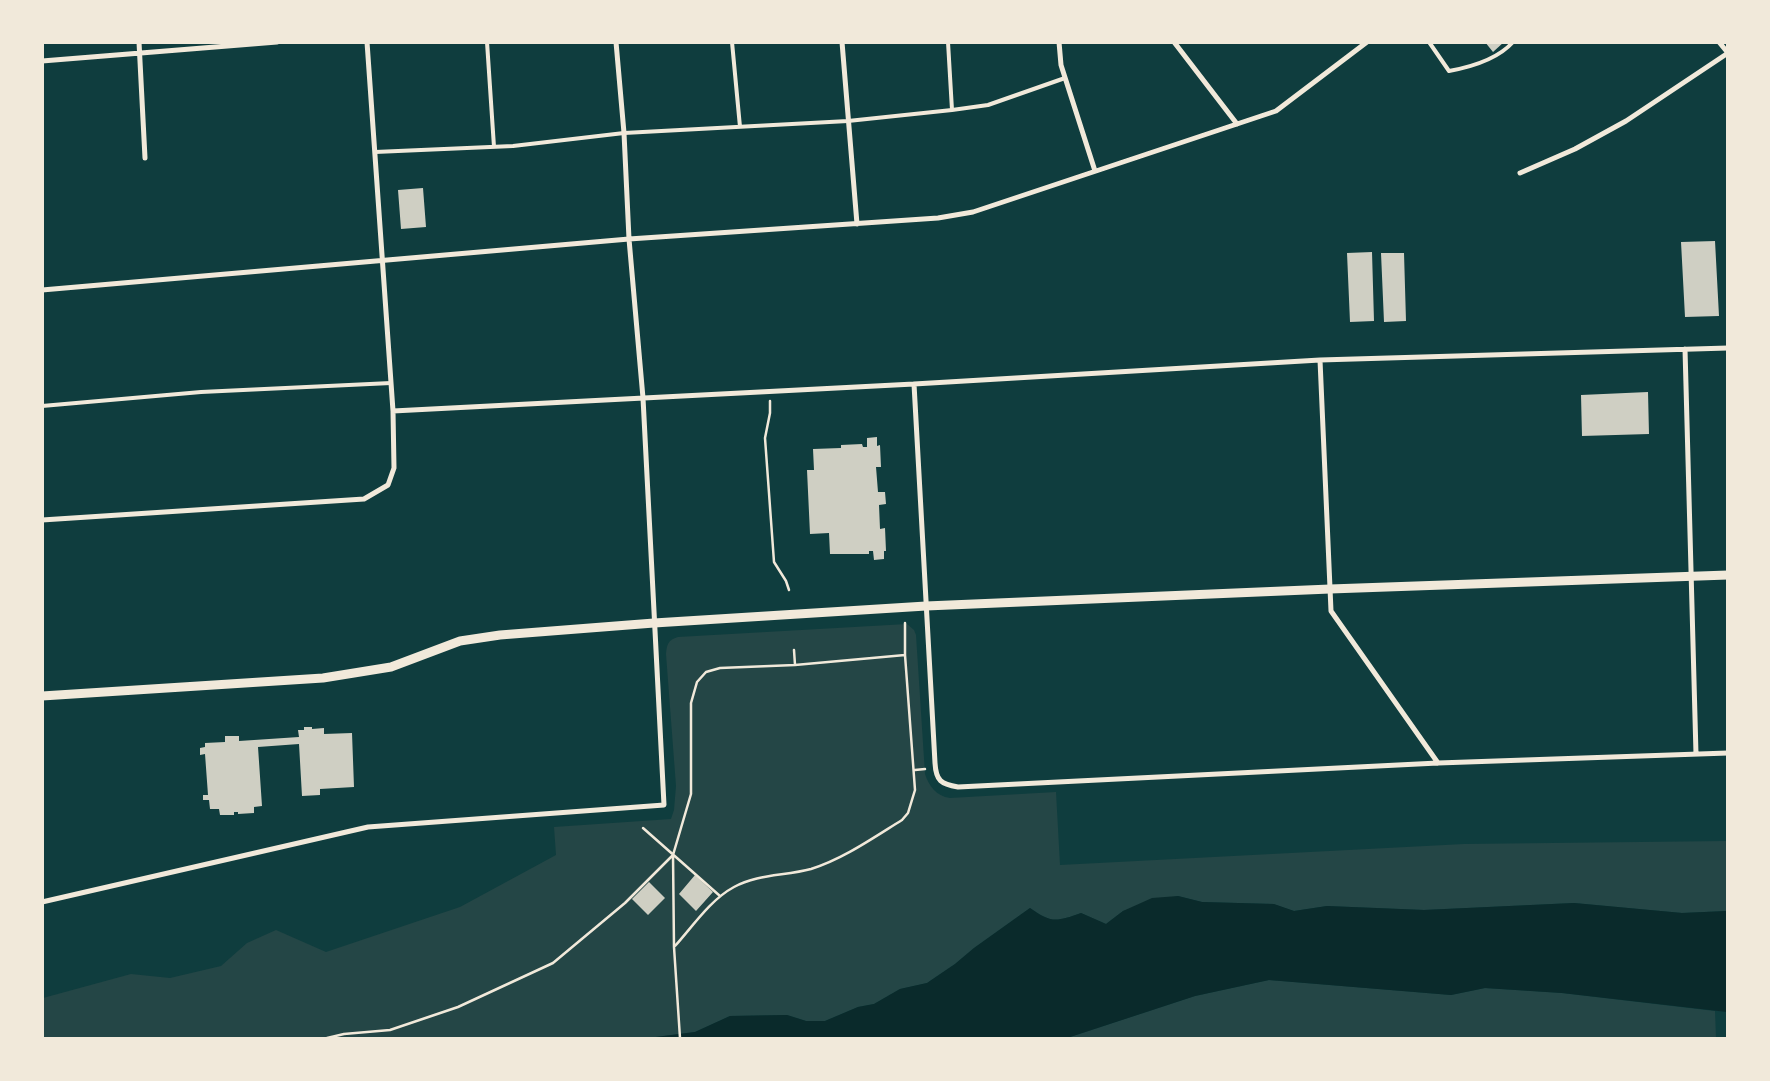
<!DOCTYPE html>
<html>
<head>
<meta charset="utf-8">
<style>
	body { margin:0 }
	#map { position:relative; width:1770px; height:1081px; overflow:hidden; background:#0f3d3e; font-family:"IBM Plex Serif",serif }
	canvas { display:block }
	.frame { position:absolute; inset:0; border:44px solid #f1e9da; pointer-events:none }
</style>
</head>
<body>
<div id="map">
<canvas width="1770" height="1081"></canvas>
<div class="frame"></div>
</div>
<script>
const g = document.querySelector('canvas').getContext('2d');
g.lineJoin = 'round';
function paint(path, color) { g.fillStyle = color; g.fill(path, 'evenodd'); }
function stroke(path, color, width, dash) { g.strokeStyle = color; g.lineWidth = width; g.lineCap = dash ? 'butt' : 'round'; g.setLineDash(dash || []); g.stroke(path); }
const green = new Path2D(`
	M907,624l7,6 2,5 9,139c4,12 11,22 25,24l106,-6 4,73 404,-21 263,-3v70l-45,2 -108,-10 -150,7 -97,-4 -33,5 -21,-7 -71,-2 -24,-6 -55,15 -17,13 -25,-11c-25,9 -30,10 -51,-5l-56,40 -19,16 -28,19 -27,6 -26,15 -16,3 -33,14h-19l-19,-6 -57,1 -35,16 -47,6h-605v-40l88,-24 39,4 51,-12 26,-23 29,-13 50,22 134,-45 96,-52 -2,-28 117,-8 3,-9 2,-24 -10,-132c1,-10 2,-14 12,-17z
	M1269,980l182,15 34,-7 77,5 153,18 1,27h-649l128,-42z`);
const water = new Path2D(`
	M1178,896l24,6 72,2 20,7 33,-5 97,4 150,-7 108,10 45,-2v101l-165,-19 -77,-5 -34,7 -182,-15 -74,16 -128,42h-419l47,-6 35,-16 57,-1 19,6h19l33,-14 16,-3 26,-15 27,-6 28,-19 19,-16 56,-40c21,15 26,14 51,5l25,11 17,-13 29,-13z`);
const building = new Path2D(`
	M1485,42h19l-11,10z
	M423,188l3,39 -25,2 -3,-39z
	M1715,241l4,75 -34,1 -4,-75z
	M1372,252l2,69 -24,1 -3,-69z
	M1381,253h23l2,68 -22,1z
	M1648,392l1,42 -67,2 -1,-41z
	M877,437v9l3,-1 1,22h-5l2,25h7l1,12 -7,1 1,24 5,-1 1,23h-2v8l-10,1 -1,-9h-4v3h-39l-1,-21 -19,1 -3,-64h7l-1,-21 28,-1v-3l21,-1 1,3h4v-9z
	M304,727h8v2l12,-1v6l28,-1 2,54 -34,2v6l-18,1 -3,-52 -41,3 4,59 -8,1v6l-16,1v-2h-4v3h-14l-1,-6h-9l-1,-9h-6v-5h5l-3,-41 -5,1v-7l5,-1v-4l20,-1v-6h14v5l60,-4 -1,-7h6z
	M695,875l18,17 -17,19 -17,-17z
	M649,882l16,16 -17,17 -16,-16z`);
const path = new Path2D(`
	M770,401v12l-5,25 9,124 12,19 3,9
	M794,650l1,15
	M915,770l10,-1
	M643,828l77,68
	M675,946c18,-20 35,-46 59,-59 23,-13 51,-11 77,-18 32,-10 62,-31 91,-49l6,-7 7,-23 -10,-135v-32
	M327,1038l17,-4 46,-4 68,-23 95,-44 72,-60 47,-47
	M680,1038l-6,-91 -1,-92 18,-61v-91l6,-21 9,-10 14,-4 75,-3 110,-10`);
const service = new Path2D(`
	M487,42l7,105
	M732,42l8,85
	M1429,42l20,29c22,-4 48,-11 64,-29
	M952,110l36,-5 77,-27
	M375,152l138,-6 111,-13 224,-12 104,-11 -4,-68
	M42,406l159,-14 190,-9`);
const minor = new Path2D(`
	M139,42l6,116
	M842,42l15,182
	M1059,42l2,23 34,106
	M1174,42l63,82
	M1719,42l9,11
	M42,61l235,-19
	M1520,173l55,-24 51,-28 102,-68
	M42,290l587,-51 309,-21 35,-6 303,-101 91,-69
	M1685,349l11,405
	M1320,360l11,251 107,152
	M914,384l21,379c1,18 6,21 23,24l480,-24 290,-10
	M393,411l521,-27 406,-24 408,-12
	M42,520l322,-21 24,-14 6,-17 -1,-57 -26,-369
	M42,902l326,-75 296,-22 -21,-407 -14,-159 -5,-106 -8,-91`);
const tertiary = new Path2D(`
	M42,696l281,-18 68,-11 69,-26 40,-6 154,-12 272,-17 404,-17 398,-14`);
paint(green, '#244646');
paint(water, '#0a2a2b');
paint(building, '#cfcfc3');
stroke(path, '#f1e9da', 2.5);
stroke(service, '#f1e9da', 4);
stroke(minor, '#f1e9da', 5);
stroke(tertiary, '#f1e9da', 9);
</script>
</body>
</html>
